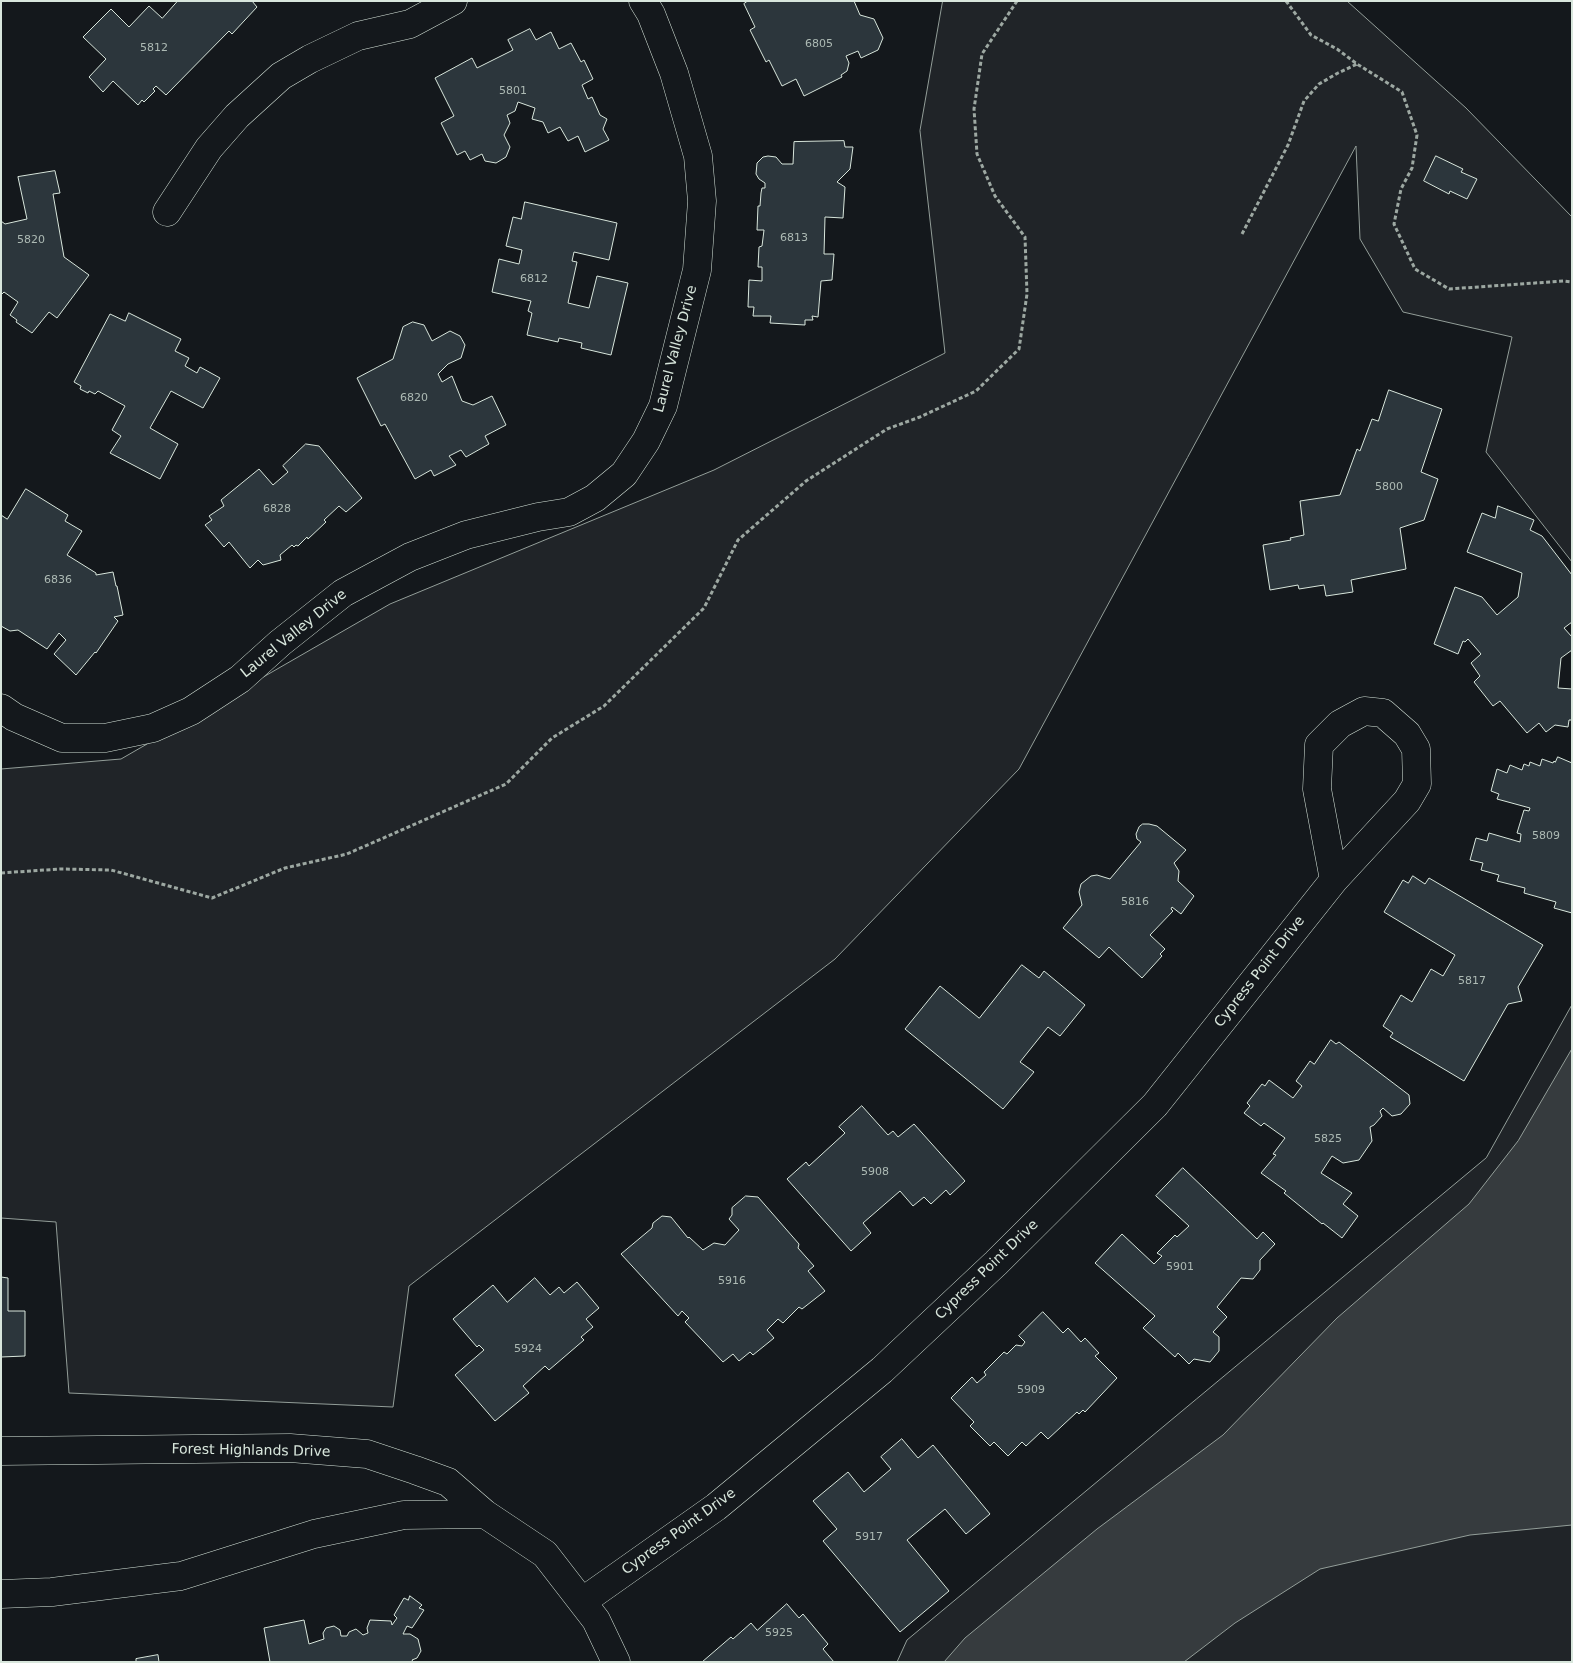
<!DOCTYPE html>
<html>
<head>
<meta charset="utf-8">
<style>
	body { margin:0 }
	#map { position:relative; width:1573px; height:1663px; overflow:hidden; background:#14181c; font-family:"DejaVu Sans",sans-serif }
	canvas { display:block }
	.frame { position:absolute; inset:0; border:2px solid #d8e6dc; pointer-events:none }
</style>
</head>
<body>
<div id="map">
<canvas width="1573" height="1663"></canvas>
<div class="frame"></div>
</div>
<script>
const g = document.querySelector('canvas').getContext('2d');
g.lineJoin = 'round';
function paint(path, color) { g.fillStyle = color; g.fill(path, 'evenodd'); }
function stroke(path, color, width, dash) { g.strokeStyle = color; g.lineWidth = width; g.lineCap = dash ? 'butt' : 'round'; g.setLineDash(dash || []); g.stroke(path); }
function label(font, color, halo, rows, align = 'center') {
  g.font = font + ' "DejaVu Sans",sans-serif'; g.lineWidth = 4; g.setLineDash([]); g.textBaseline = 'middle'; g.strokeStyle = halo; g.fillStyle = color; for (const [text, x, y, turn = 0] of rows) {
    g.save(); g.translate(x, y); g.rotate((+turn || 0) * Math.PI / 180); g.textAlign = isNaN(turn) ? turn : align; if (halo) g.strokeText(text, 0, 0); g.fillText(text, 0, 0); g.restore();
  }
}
const green = new Path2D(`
	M943,1h404l119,107 106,109v345l-86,-110 26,-115 -109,-25 -43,-73 -4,-93 -337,623 -184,190 -426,327 -16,121 -324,-14 -13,-171 -55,-4v-449l120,-10 269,-155 324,-134 231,-117 -25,-222z
	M1572,1005v657h-675l10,-22 579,-482z`);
const water = new Path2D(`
	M1572,1049v476l-102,10 -150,34 -85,54 -51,39h-240l21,-24 132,-109 126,-94 114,-117 132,-114 49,-63z`);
const building = new Path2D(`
	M178,1h74l5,6 -25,27 -3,-3 -63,64 -10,-9 -3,3 2,2 -11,11 -2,-2 -4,5 -25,-24 -10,11 -14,-15 17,-18 -23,-22 28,-28 18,18 20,-21 13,12z
	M748,1h106l6,14 14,4 9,19 -5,12 -17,8 -3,-7 -12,5 3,7 -2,8 -6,4 1,2 -38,19 -8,-17 -14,7 -13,-26 -3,2 -16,-32 5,-3 -11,-23z
	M530,29l6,11 15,-8 8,17 12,-6 10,19 3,-2 9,19 -11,6 6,14 4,-2 8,18 7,4 -4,10 6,11 -24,12 -7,-16 -10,5 -8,-14 -12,6 -5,-11 -11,-3 3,-11 -17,-6 -3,9 -8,4 3,8 -6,12 6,12 -4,10 -10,6 -11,-2 -3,-7 -12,6 -5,-9 -8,4 -16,-32 13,-7 -19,-38 37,-20 5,10 36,-18 -5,-10z
	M844,141l1,6h8l-3,22 -13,13 8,5 -2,31 -18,-1 -1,37h10l-2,26 -11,1 -3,36 -6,-1 1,4h-8v5l-35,-2 1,-7h-18l1,-9h-6l1,-27 13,1v-14h-4l1,-20 3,-1 2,-16h-7l1,-24h2l1,-13 1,-5h3v-5l-6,-4 -3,-5 1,-11 6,-6 5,-1 8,1 6,7h11l1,-22z
	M1436,156l27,13 -2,3 16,7 -10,20 -17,-8 -1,3 -25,-13z
	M55,171l5,22 -7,1 11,63 25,18 -32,43 -8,-6 -17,21 -16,-11 1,-2 -7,-5 8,-13 -14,-10 -3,3v-74l4,3 22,-5 -9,-42z
	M525,202l92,21 -8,37 -35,-8 -2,9 5,1 -9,41 21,5 8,-32 31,7 -17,72 -30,-7 1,-5 -23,-5 -1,4 -31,-7 5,-22 -4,-2 3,-10 -39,-9 7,-33 20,5 3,-14 -16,-4 7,-29 8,2z
	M129,313l52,26 -6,12 14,7 -4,8 12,7 3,-6 20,11 -17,30 -32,-17 -21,37 28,16 -18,35 -50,-26 11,-17 -9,-6 13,-24 -27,-15 -3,3 -6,-3 -1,2 -8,-4 1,-3 -7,-4 36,-68 15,7z
	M413,322l11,3 8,16 18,-10 10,5 5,9 -4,13 -13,6 -10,10 4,8 10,-6 10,25 11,4 19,-9 14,29 -21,11 4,8 -23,13 -5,-7 -12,6 7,9 -22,11 -3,-6 -16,9 -30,-55 -4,2 -24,-48 36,-19 10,-32z
	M1389,390l53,19 -21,63 17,7 -14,41 -24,8 6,41 -55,11 2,12 -27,4 -2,-11 -25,4 -1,-4 -28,5 -7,-45 28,-5 -1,-2 14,-3 -4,-34 40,-6 17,-46 3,2 12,-32 6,2z
	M306,444l13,2 43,52 -16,14 -7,-6 -15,14 2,2 -18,17 -1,-2 -9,9 -2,-1 -2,2 -2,-2 -12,10 1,5 -18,5 -5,-5 -8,8 -21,-26 -5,5 -19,-22 7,-5 -3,-4 15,-10 -3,-6 38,-31 14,16 15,-13 -5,-6z
	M26,489l42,26 -3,6 17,10 -15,24 29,18v2l17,-3 3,14h1l6,29 -9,2 4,4 -22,32 -1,-1 -19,23 -22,-21 12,-14 -7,-7 -12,16 -29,-19 -8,1 -9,-5v-111l6,4z
	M1498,506l36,14 -4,10 12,6 30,39v47l-8,6 8,9v13l-11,8 -3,30 14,1v31h-3l-1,7 -13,-2 -9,7 -7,-9 -12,10 -27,-32 -7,5 -19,-24 6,-6 -9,-13 10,-9 -13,-15 -3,3 -2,-1 -5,13 -24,-10 21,-57 27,10 15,18 21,-18 4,-24 -55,-21 15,-39 13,5z
	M1558,757l14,6v150l-18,-5 2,-6 -32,-9 1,-5 -28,-7 2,-6 -18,-5 2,-7 -13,-3 6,-22 11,3 2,-8 31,9 1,-8 -4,-1 7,-23 5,1 1,-3 -33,-9 2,-5 -8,-3 6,-22 10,4 3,-8 12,5 2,-6 5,2 1,-4 10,4 2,-7 11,4 1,-2 1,1z
	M1143,824h6l8,2 29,24 -12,13 5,8 -1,10 16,15 -13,18 -9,-7 -1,2 2,2 -23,24 15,14 -5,5 2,2 -20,22 -33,-31 -10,11 -36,-30 19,-23 -3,-13 2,-8 10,-8 6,-1 13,4 31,-37 -4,-3 -1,-5 3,-7z
	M1413,876l12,8 4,-6 114,67 -25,42 4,14 -14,3 -44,77 -74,-44 3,-4 -10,-7 18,-31 11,7 19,-33 12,7 12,-21 -71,-43 19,-32 5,3z
	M1022,965l17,13 5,-7 41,34 -25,31 -12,-9 -28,35 14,10 -31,37 -98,-80 35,-43 39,32z
	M1331,1040l5,4 3,-2 70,53 1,9 -9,10 -9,2 -9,-8 -3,3 2,5 -8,9 -4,2 2,14 -13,19 -16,3 -11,-7 -11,17 31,20 -9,11 15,12 -16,22 -19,-15 -1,1 -38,-31 2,-2 -25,-18 15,-18 -3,-1 12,-16 -21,-15 -3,3 -17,-13 6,-7 -3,-3 15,-19 3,2 4,-6 24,18 9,-12 -6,-5 14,-20 4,3z
	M862,1106l26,29 5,-4 5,6 16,-13 51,57 -15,14 -4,-5 -15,14 -7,-7 -11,9 -13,-15 -37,32 8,10 -20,18 -64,-72 19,-17 3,4 36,-33 -6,-6z
	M1183,1168l74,71 6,-7 12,12 -15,16v10l-7,9 -12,-1 -24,29 10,10 -14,15 6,5v14l-9,11 -16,-3 -5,5 -11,-11 -3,4 -32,-29 12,-12 -60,-53 27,-29 32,30 8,-8 -5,-3 18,-18 2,2 12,-11 -33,-30z
	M746,1196l12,1 41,47 -1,4 16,18 -6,5 17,20 -23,18 -3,-2 -16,16 -5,-4 -11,11 7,8 -21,17 -3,-3 -11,9 -6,-7 -10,8 -38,-40 4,-4 -7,-7 -4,5 -57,-62 31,-26 1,-5 9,-7 9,1 17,21 1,-1 14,13 11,-7 11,2 14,-15 -10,-11 3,-4v-7z
	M1,1277l7,1v33h17v45l-24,1z
	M535,1278l15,17 9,-8 5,6 13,-11 22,26 -13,11 7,8 -12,10 3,3 -35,30 -4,-4 -22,20 6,7 -34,28 -40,-46 29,-25 -5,-5 -2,2 -24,-28 40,-34 14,17z
	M1043,1312l20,21 5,-5 13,14 4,-4 14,15 -4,3 22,22 -32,34 -2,-2 -4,4 -2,-2 -29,27 -7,-7 -15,14 -4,-4 -14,14 -14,-14 -4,4 -20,-20 4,-4 -23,-24 21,-21 5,6 9,-8 -2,-3 20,-20 3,2 9,-9 6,1 3,-4 -6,-6z
	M902,1439l16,19 15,-13 57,69 -24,20 -21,-25 -38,31 42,51 -49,41 -77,-91 14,-12 -24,-28 35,-29 16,20 27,-23 -10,-12z
	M410,1596l12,9 -3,3 5,2 -12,18 -5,-2 -4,8h7l8,5 3,12 -4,7 -5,2 1,2h-143l-6,-34 40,-8 5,24 15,-5 -1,-6 3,-5 8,-2 6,4 1,6h6l2,-4 7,-3 7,6 5,-2 -1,-5 3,-8 21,1 1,4 5,-7 -3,-3 10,-17 4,2z
	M787,1604l12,14 4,-4 25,30 -5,5 11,13h-132l29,-25 2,2 18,-16 6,7z
	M158,1655l1,7h-23v-3z`);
const path = new Path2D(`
	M1286,1l25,34 26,14 20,15 45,28 15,43 -5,33 -11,21 -7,35 21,45 34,20 115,-8 8,1
	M1242,234l46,-89 16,-44 15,-17 19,-11 19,-9
	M1,873l59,-4 51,1 101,28 73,-30 62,-14 159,-70 46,-46 52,-32 100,-98 34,-68 68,-59 81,-52 33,-12 56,-26 43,-42 8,-55 -2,-57 -30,-41 -18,-42 -3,-45 8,-55 35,-53`);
const street = new Path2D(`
	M167,212l42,-64 28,-32 44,-40 29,-17 48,-23 52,-12 43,-23
	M1,708l13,9 48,21h43l48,-10 38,-17 49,-32 40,-36 63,-50 67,-36 56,-22 72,-18 31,-5 26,-14 29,-24 22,-33 17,-35 34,-136 5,-69 -4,-45 -24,-83 -23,-59 -8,-13
	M1364,711l19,2 24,21 9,15 1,35 -10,17 -73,79 -17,-91 2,-44 21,-21z
	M1,1451l289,-3 77,6 48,16 33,12 37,32 60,40 51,66 20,42
	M1,1594l51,-2 129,-16 133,-42 90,-19 81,-1
	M583,1601l133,-94 166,-137 114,-107 159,-158 179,-225`);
const numberNames = [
	["6805",819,44],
	["5812",154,48],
	["5801",513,91],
	["6813",794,238],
	["5820",31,240],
	["6812",534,279],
	["6820",414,398],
	["5800",1389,487],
	["6828",277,509],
	["6836",58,580],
	["5809",1546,836],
	["5816",1135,902],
	["5817",1472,981],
	["5825",1328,1139],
	["5908",875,1172],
	["5901",1180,1267],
	["5916",732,1281],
	["5924",528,1349],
	["5909",1031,1390],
	["5917",869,1537],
	["5925",779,1633]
];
const streetNames = [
	["Laurel Valley Drive",676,349,-75],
	["Laurel Valley Drive",294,634,-39],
	["Cypress Point Drive",1260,972,-52],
	["Cypress Point Drive",987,1270,-44],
	["Forest Highlands Drive",251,1451,1],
	["Cypress Point Drive",679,1532,-36]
];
paint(green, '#202428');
stroke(green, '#939e99', 1);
paint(water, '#363b3e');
stroke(water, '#939e99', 1);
paint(building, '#2c363c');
stroke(building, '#d8e6dc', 1);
stroke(street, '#d8e6dc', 29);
stroke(path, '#9da8a2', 3, [4, 2.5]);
stroke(street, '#14181c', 28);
label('11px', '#adbab4', null, numberNames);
label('14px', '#d8e6dc', '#14181c', streetNames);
</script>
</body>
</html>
